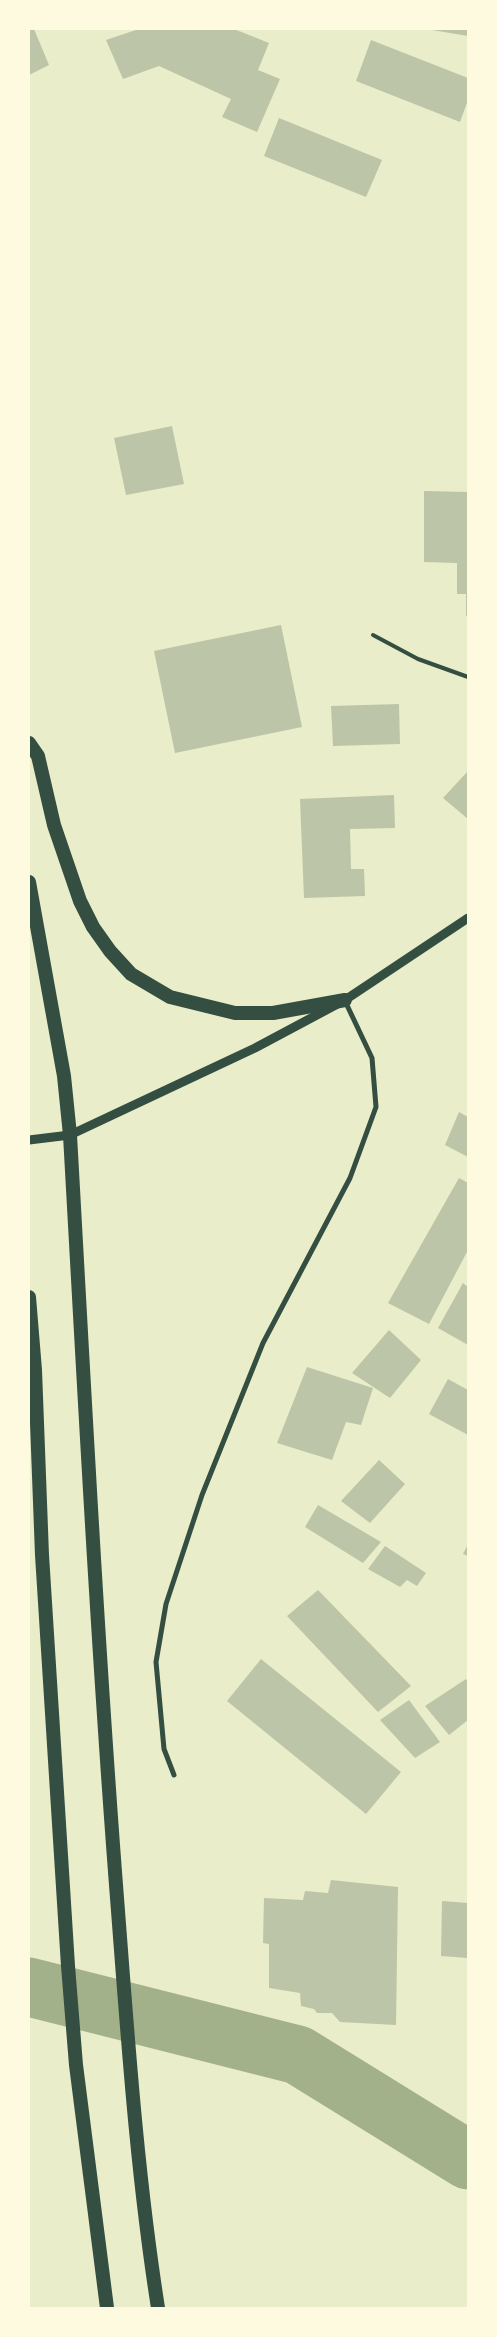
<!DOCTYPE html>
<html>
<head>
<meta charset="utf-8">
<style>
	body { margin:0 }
	#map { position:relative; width:497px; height:2337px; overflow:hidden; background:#e9edc9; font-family:"Exo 2",sans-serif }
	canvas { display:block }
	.frame { position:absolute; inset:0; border:30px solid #fefae0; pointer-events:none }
</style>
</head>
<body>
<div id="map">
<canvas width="497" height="2337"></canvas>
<div class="frame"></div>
</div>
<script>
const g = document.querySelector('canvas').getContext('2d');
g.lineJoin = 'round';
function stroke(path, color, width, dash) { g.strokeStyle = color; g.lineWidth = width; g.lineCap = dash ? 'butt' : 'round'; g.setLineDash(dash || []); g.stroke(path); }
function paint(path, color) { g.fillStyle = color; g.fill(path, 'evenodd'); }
const river = new Path2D(`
	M29,1987l269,68 170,105`);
const building = new Path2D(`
	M29,29h5l15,36 -20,10z
	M139,29h95l35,14 -11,27 22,9 -23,53 -35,-15 9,-18 -72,-33 -36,13 -17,-39z
	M432,29h36v7l-36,-6z
	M371,40l97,38v22l-8,22 -104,-41z
	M279,118l103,42 -16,37 -102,-41z
	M172,426l12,58 -58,11 -12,-57z
	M424,491l44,1v124h-2v-22h-9v-31l-33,-1z
	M281,625l21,102 -127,26 -21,-102z
	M399,704l1,40 -67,2 -2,-40z
	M468,771v48l-25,-21z
	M394,795l1,33 -45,1 1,40h13l1,27 -61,2 -4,-99z
	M459,1112l9,5v40l-23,-12z
	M459,1178l9,5v67l-39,74 -41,-21z
	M463,1283l5,4v58l-30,-17z
	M389,1330l32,30 -31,38 -38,-25z
	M307,1367l66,21 -12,37 -15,-3 -14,38 -55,-17z
	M448,1379l20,11v45l-39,-21z
	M379,1460l26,24 -35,39 -29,-22z
	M318,1505l63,37 -18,21 -58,-36z
	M468,1544v12l-5,-2z
	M385,1546l41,27 -9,13 -10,-6 -7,7 -32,-18z
	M318,1590l93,96 -33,26 -91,-96z
	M261,1659l140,113 -35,42 -139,-113z
	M466,1679l2,4v37l-19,15 -24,-29z
	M409,1700l31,42 -25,16 -35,-38z
	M331,1880l67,7 -2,138 -56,-3 -8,-9h-15l-3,-4 -13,-3 -1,-13 -31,-5v-44l-6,-1 1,-45 39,2 2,-9 23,2z
	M442,1901l26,2v55l-27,-2z`);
const service = new Path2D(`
	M373,635l45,24 50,18`);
const minor = new Path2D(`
	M174,1775l-10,-26 -8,-87 10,-58 36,-109 61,-152 87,-165 26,-71 -4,-49 -27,-57`);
const tertiary = new Path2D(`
	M29,1140l41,-5 185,-87 90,-48 123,-82`);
const trunk = new Path2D(`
	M29,743l9,13 16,69 26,76 13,26 17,24 21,23 39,23 65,16h38l72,-13
	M29,882l35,194 6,59c14,250 27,500 46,750 11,141 20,283 42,423
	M29,1297l6,73 7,185 26,411 8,99 31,243`);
stroke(river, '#a3b18a', 59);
paint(building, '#bcc5a7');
stroke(service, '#344e41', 4);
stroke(minor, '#344e41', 5);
stroke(tertiary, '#344e41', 9);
stroke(trunk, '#344e41', 14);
</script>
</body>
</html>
